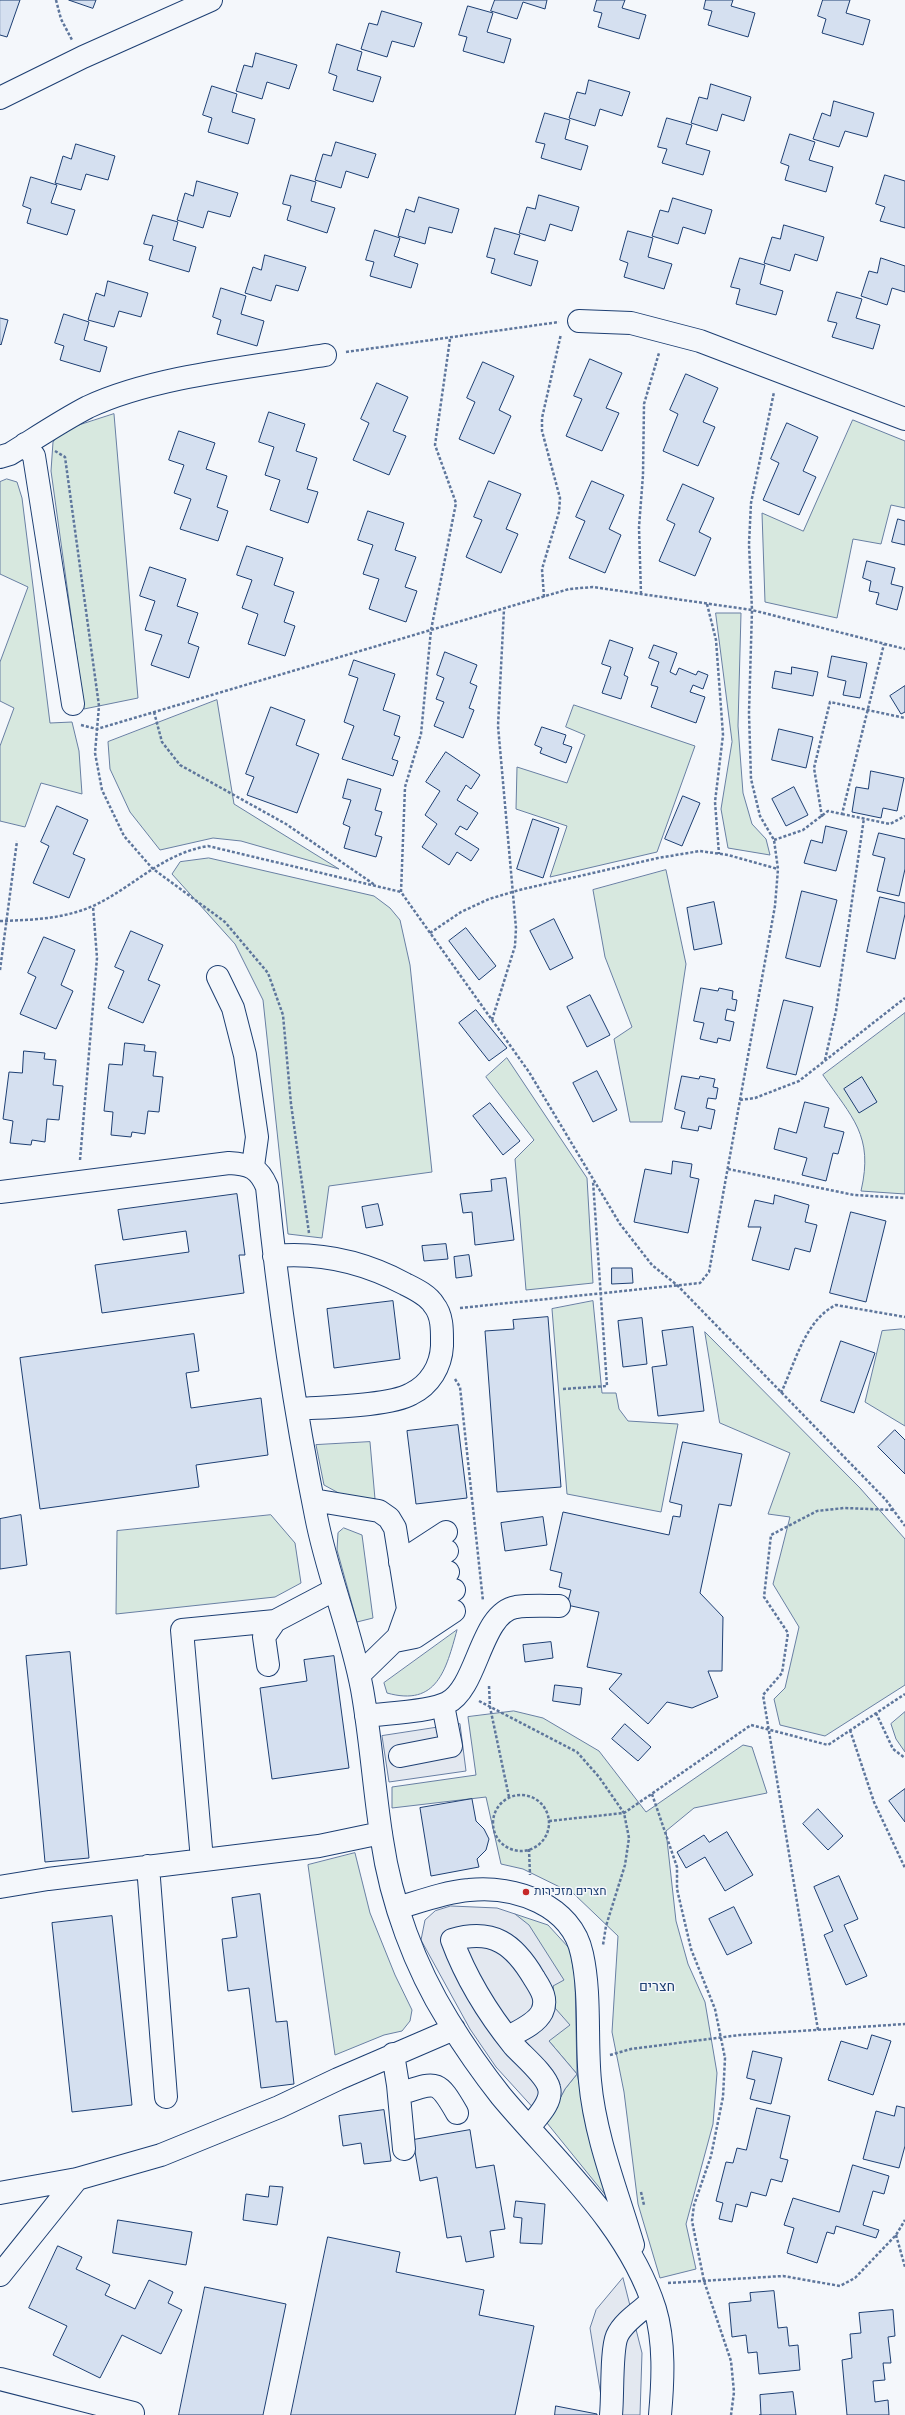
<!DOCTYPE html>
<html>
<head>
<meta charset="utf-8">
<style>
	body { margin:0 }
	canvas { display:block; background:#f4f7fb }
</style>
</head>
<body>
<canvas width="905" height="2415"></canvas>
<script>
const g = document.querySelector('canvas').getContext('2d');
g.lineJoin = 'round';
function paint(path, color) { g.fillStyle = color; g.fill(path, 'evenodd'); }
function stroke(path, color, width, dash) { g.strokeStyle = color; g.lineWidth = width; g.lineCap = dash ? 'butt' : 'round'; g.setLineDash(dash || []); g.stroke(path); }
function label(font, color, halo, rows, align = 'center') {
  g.font = font + ' "IBM Plex Sans",Heebo,sans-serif'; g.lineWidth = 3; g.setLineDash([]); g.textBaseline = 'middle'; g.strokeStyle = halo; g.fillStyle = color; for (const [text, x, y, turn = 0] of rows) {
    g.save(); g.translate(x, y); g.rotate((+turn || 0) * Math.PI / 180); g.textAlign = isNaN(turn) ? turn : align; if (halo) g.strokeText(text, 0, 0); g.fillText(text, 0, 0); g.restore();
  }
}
const green = new Path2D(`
	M114,414l24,284 -54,11 -33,-238 2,-29 8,-11z
	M853,420l52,21v67l-14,-3 -10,39 -28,-5 -16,79 -72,-16 -3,-89 41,18z
	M7,479l10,3 5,16 28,225 22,-1 7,29 3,43 -41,-11 -16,44 -25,-6v-75l14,-38 -14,-7v-39l28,-75 -28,-13v-92z
	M716,613h25l-3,113 5,67 9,31 14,15 4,16 -42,-7 -7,-39 11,-67z
	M217,700l17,104 105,65 -98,-28 -28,-3 -53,12 -30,-38 -20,-43 -2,-27z
	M574,705l121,41 -38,106 -107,25 17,-51 -51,-17 1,-42 50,16 18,-48 -19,-8z
	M209,858l165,38 16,12 10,12 10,45 22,207 -103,14 -7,52 -34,-4 -25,-234 -28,-56 -63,-70 8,-12z
	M666,870l20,94 -24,158h-32l-16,-83 18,-12 -27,-70 -12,-67z
	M905,1013v181l-44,-3c13,-56 -9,-73 -38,-116z
	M507,1058l80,120 6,105 -67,7 -11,-131 19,-19 -48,-63z
	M593,1301l9,92h14l3,16 9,12 50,3 -17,88 -94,-18 -15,-185z
	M902,1329l3,1v96l-40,-24 17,-71z
	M705,1332l155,156 45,51v146l-80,51 -45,-11 -6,-26 11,-11 14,-61 -26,-43 17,-67 -22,-3 22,-61 -70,-30z
	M370,1442l5,57 -29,-2 -22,-12 -8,-40z
	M271,1515l24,28 6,40 -26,14 -159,17 1,-83z
	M344,1528l18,7 11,83 -16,4 -20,-72 1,-17z
	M457,1630c-11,40 -20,77 -70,63l-3,-10z
	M514,1711l29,7 56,33 47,61 97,-67 9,2 15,46 -73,15 -28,23 10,90 12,43 17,38 12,71 -4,51 -27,100 10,45 -36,9 -22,-74 -14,-112 -12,-60 6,-96 -44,-42 -51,-25 -22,-5 -15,-67 -94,11v-21l84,-12 -8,-58z
	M905,1712v40l-9,-13 -5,-15z
	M355,1853l15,60 25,62 17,35 -2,11 -8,10 -18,4 -49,20 -27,-190z
	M515,1914l33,11 22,24 5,30 2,95 11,47 23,81 -64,-79 18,-34 12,-15 -28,-33 6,-33 -2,-22z`);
const parking = new Path2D(`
	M460,1724l6,47 -77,11 -7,-46z
	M451,1906l46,2 18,6 14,11 35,55 -11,6 2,22 15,17 -21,16 28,33 -12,15 -18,34 -51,-56 -26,-38 -49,-89 4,-20 10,-9z
	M623,2278l19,75 -2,62h-39v-19l-11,-68 6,-18z`);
const building = new Path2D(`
	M0,0h20l-13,37 -7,-2z
	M69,0h27l-3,8z
	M495,0h52l-2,9 -22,-7 -6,17 -26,-8z
	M597,0h28l-3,8 24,7 -7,24 -41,-12 4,-14 -8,-2z
	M706,0h27l-2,6 24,7 -7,24 -40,-12 4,-14 -8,-2z
	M823,0h27l-4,13 24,7 -7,25 -41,-12 4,-14 -8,-3z
	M468,6l25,7 -6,19 24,7 -7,24 -41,-12 4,-14 -8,-2z
	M382,11l40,12 -8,24 -22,-6 -5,16 -26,-8 8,-26 8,2z
	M337,44l25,8 -5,18 24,7 -8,25 -40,-12 4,-14 -8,-3z
	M256,53l41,12 -8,24 -22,-7 -5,17 -26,-8 8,-26 8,2z
	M589,80l41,12 -8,24 -22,-7 -5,17 -26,-8 8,-26 8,2z
	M711,84l40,13 -7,24 -22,-7 -5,17 -26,-8 8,-26 8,2z
	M212,86l25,8 -5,18 23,7 -7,25 -40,-12 4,-14 -9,-3z
	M834,101l40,12 -7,24 -22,-6 -6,16 -26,-8 9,-26 8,3z
	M545,113l25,7 -5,19 23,7 -7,24 -40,-12 4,-14 -9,-2z
	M667,118l25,7 -6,19 24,7 -7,24 -41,-12 5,-14 -9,-2z
	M790,134l25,8 -6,18 24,7 -7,25 -41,-12 4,-14 -8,-3z
	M336,142l40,12 -8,24 -22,-7 -5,17 -26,-8 8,-26 8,2z
	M76,144l39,12 -7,24 -22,-6 -5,16 -26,-7 8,-27 8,3z
	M291,175l25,7 -5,19 24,7 -8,25 -40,-13 4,-14 -8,-2z
	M885,175l20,6v47l-25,-7 5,-14 -9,-3z
	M31,177l26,8 -6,18 24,7 -8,25 -40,-12 4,-14 -8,-3z
	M197,181l41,12 -8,24 -22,-6 -5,17 -26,-8 8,-27 8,3z
	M539,195l40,12 -7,24 -22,-7 -5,17 -26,-8 8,-26 8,2z
	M419,197l40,12 -7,24 -23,-6 -4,17 -27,-8 8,-27 8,3z
	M673,198l39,12 -7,24 -22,-7 -5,17 -26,-8 8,-26 8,2z
	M153,215l25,7 -5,18 23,7 -7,25 -40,-12 4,-14 -9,-2z
	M784,225l40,12 -7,24 -22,-7 -5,17 -26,-8 8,-26 8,2z
	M495,228l25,7 -6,19 24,7 -7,25 -40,-13 4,-14 -8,-2z
	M375,230l25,8 -6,18 24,8 -7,24 -41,-12 4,-14 -8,-2z
	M628,231l25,7 -5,19 24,7 -8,25 -40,-12 4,-14 -8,-3z
	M265,255l41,12 -8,24 -22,-6 -5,16 -26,-8 8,-26 8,3z
	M740,258l25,7 -5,19 23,7 -7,24 -40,-11 4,-15 -9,-2z
	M881,258l24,8v26l-13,-4 -5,17 -26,-9 8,-25 8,2z
	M108,281l40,12 -7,24 -22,-6 -5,16 -26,-7 8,-27 8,3z
	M221,288l25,8 -5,18 23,7 -7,25 -40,-12 4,-14 -8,-3z
	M837,292l25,7 -6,19 24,7 -7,24 -41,-12 5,-14 -9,-2z
	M64,314l25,8 -5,18 23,7 -7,25 -40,-12 4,-14 -9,-3z
	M0,318l8,2 -7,25 -1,-1z
	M590,359l32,14 -16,35 13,5 -17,38 -36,-15 16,-37 -8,-3z
	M483,362l31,14 -15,34 12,6 -17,38 -35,-15 16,-37 -8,-4z
	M686,374l32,14 -15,34 12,5 -17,39 -35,-15 15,-37 -8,-4z
	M377,383l31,14 -15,34 13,5 -17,39 -36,-15 16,-37 -8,-4z
	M269,412l36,12 -9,27 21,7 -10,31 11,3 -10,31 -38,-13 10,-30 -15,-5 9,-28 -15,-5z
	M787,423l31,14 -15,34 13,6 -17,38 -36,-15 16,-37 -8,-4z
	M179,431l36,12 -9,26 21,7 -10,31 11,4 -10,30 -38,-12 11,-30 -17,-6 10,-28 -15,-5z
	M489,481l32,13 -15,35 12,5 -17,39 -35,-16 16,-37 -8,-3z
	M592,481l32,14 -15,34 12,6 -16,38 -36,-15 16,-37 -9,-4z
	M683,484l31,14 -15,34 12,6 -16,38 -36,-15 16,-37 -8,-4z
	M368,511l36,12 -9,27 21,7 -11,30 12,4 -11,31 -37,-13 10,-30 -16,-5 10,-29 -15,-5z
	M898,519l7,2v24l-13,-3z
	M247,546l36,12 -9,27 20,7 -10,30 11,4 -10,30 -37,-12 10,-30 -16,-6 10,-28 -15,-5z
	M867,561l28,7 -4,16 12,3 -6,23 -21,-6 3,-11 -10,-2 2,-10 -8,-3z
	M150,567l36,12 -9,27 21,7 -10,30 11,4 -10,31 -38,-13 11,-30 -17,-5 10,-29 -15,-5z
	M610,640l23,8 -9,27 4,2 -7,22 -19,-6 9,-26 -9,-3z
	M654,645l23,8 -7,19 6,3 3,-7 17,7 2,-4 10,4 -5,14 -10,-4 -3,7 15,5 -9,26 -45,-16 7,-20 -7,-2 8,-23 -10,-4z
	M445,652l32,13 -7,18 7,3 -8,22 5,2 -11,28 -29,-12 10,-24 -8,-3 8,-21 -7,-3z
	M832,656l35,7 -7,35 -17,-3 3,-14 -18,-4z
	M354,660l41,14 -12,36 17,6 -6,19 6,2 -8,22 6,2 -5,15 -51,-17 12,-33 -10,-4 14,-44 -9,-3z
	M792,667l26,5 -5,24 -41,-8 3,-17 16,3z
	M905,686v26l-4,2 -11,-18z
	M271,707l34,13 -9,25 23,9 -22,59 -50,-18 7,-18 -8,-3z
	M542,727l24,8 -3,9 9,3 -6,16 -26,-10 2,-5 -7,-3z
	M779,729l34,8 -7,31 -34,-8z
	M446,752l34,23 -9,14 -5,-4 -9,15 21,13 -11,17 -7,-4 -5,8 24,15 -8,12 -14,-9 -8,13 -27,-18 15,-23 -12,-9 15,-24 -14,-9z
	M871,771l33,7 -7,33 -14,-3 -2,10 -29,-6 4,-25 12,2z
	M348,779l33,10 -6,21 7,2 -7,23 7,2 -6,20 -32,-9 6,-21 -7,-3 8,-24 -8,-2z
	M794,787l14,28 -22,11 -14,-27z
	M683,796l17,7 -18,43 -17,-7z
	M57,806l31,14 -15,34 12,5 -16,39 -36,-15 16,-37 -8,-4z
	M533,819l26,9 -16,50 -26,-9z
	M826,826l21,5 -11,40 -32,-8 7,-23 11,3z
	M879,833l26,6v30l-6,27 -22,-5 8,-33 -12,-3z
	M802,891l35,9 -17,67 -34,-9z
	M880,897l25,6v11l-10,45 -28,-7z
	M714,902l8,42 -28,6 -7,-42z
	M554,919l19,39 -23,12 -20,-39z
	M466,928l30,38 -17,14 -30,-39z
	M131,931l32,14 -15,35 12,5 -17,38 -35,-15 16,-37 -9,-4z
	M44,937l31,13 -14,35 12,6 -17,38 -36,-15 16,-37 -8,-4z
	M701,988l17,3 1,-3 14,3 -1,8 5,1 -2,11 -8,-2 -2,11 9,2 -4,19 -12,-3 -1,5 -17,-4 4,-16 -10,-2z
	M590,995l20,40 -23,12 -20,-40z
	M784,1000l29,7 -17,68 -29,-7z
	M476,1010l31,38 -18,13 -30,-38z
	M125,1043l20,2 -1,6 12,1 -3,24 10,1 -4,35 -11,-1 -3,23 -13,-2 -1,5 -20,-2 2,-23 -9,-1 5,-47 13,1z
	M24,1051l21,2 -1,6 12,1 -3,25 10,1 -4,34 -12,-1 -2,23 -13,-2 -1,5 -21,-2 3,-22 -10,-2 6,-47 13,1z
	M597,1071l20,39 -24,12 -20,-39z
	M682,1076l17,3 1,-3 15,3 -2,8 5,1 -2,11 -8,-1 -2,10 9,2 -4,19 -12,-3 -1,5 -17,-3 4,-16 -10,-3z
	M862,1077l15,25 -18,11 -15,-24z
	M805,1102l24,6 -5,19 20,5 -6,22 -5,-1 -7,28 -24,-6 5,-17 -33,-9 5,-21 17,5z
	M490,1103l30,38 -17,14 -30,-39z
	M673,1161l19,3 -2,13 9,2 -11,54 -54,-11 11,-53 26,5z
	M506,1178l8,62 -39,5 -3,-33 -9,1 -3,-19 32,-3 -1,-11z
	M237,1194l8,61h-6l5,38 -142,20 -7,-48 94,-13 -3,-21 -63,9 -5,-30z
	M775,1195l34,10 -4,17 12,3 -7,27 -15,-4 -6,22 -37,-10 9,-33h-13l7,-27 18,4z
	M378,1204l5,21 -17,3 -4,-21z
	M851,1212l35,9 -20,81 -36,-9z
	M446,1244l2,15 -24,2 -2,-15z
	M469,1255l3,21 -16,2 -2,-21z
	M612,1268h20l1,15 -21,1z
	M393,1301l7,58 -66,9 -7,-59z
	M548,1317l13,170 -64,5 -12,-161 29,-2 -1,-9z
	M642,1318l5,46 -24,3 -5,-46z
	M693,1327l11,84 -46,5 -6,-49 15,-2 -5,-34z
	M194,1334l5,37 -13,2 5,35 70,-10 7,57 -72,10 3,22 -159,22 -20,-151z
	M841,1341l34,12 -21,60 -33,-12z
	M458,1425l9,73 -51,6 -9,-73z
	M895,1430l10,10v34l-27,-27z
	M683,1442l59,12 -11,52 -12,-2 -19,89 23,24 -1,54h-14l10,26 -26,11 -25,-6 -19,22 -39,-35 13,-15 -35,-7 12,-55 -32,-7 4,-15 -12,-3 3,-14 -12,-3 13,-58 106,23 4,-19 7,1 2,-12 -12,-3z
	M21,1515l6,50 -27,4v-50z
	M543,1517l4,28 -42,6 -4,-28z
	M551,1642l2,16 -28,4 -2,-17z
	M70,1652l19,206 -44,4 -19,-206z
	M334,1656l15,112 -77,11 -12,-91 47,-7 -3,-21z
	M555,1685l27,3 -2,17 -27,-4z
	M625,1724l26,23 -13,14 -26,-22z
	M905,1789v33l-16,-21z
	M472,1799l4,22 8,8 5,10 -3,11 -9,9 2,8 -48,9 -11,-68z
	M818,1809l25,27 -15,14 -25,-26z
	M727,1832l26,43 -28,16 -20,-34 -19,11 -9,-16 27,-17 5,7z
	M839,1876l19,43 -14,6 23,51 -21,9 -22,-50 9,-4 -19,-44z
	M260,1894l16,128 11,-1 7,63 -33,4 -12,-100 -21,3 -6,-52 15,-2 -5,-39z
	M734,1907l18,36 -25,12 -18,-36z
	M112,1916l20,189 -60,7 -20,-189z
	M872,2035l19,6 -18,54 -45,-15 13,-39 26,8z
	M753,2051l29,7 -11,46 -21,-5 5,-19 -8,-2z
	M897,2106l8,2v38l-6,22 -36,-9 13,-48 18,5z
	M757,2108l33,8 -10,42 8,2 -6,22 -11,-3 -5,17 -15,-4 -4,15 -11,-3 -4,18 -13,-3 4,-16 -7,-2 10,-39 7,1 4,-15 9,2z
	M384,2110l7,51 -27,3 -3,-21 -18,3 -4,-30z
	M470,2130l6,38 18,-3 11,64 -15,2 4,26 -28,5 -5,-26 -14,2 -10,-61 -17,4 -7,-41z
	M853,2165l36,11 -5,18 -11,-3 -10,34 16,5 -3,8 -40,-12 -2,8 -7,-2 -10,31 -30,-10 7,-25 -10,-3 9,-27 46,14z
	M270,2186l13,1 -6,38 -34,-5 3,-26 22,3z
	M516,2201l29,3 -3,40 -22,-1 2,-25 -8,-1z
	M118,2220l74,12 -6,33 -73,-12z
	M328,2237l72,15 -4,20 88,18 -5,25 55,11 -19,89h-224z
	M58,2246l24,11 -6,12 34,16 -5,10 30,14 14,-29 24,12 -5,11 14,7 -21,44 -39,-19 -22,43 -47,-23 14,-29 -38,-18z
	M205,2287l81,17 -23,111h-84z
	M774,2291l4,37 9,-1 2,19 9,-1 2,25 -41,4 -2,-22 -9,1 -2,-18 -14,2 -3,-34 22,-2 -1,-8z
	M893,2310l2,26 -7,1 3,26h-8l2,17 -12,1 2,21 13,-2 1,15h-42l-5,-55 10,-2 -2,-24 11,-1 -2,-20z
	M793,2392l3,23h-37h2l-1,-20z
	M556,2406l41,8v1h-42z`);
const path = new Path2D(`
	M56,0l5,19 11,21
	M450,339l-15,106 21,58 -25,127 -10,104 -16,53 -4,105 128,180 91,152 32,41 25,20 209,215 19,26
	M346,352l213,-30
	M55,451l10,6 34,249 -4,47 7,37 22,46 28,32 73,54 43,51 15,42 8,89 18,129
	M641,594l-2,-67 4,-52 1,-71 15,-51
	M544,597l-2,-28 17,-57 1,-14 -18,-67v-13l19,-84
	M707,604l9,36 7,95 -8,67 4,52
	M154,712l8,30 18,23 106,59 89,61
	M81,725l16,4 472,-140 24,-2 159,23 153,39
	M842,814l48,10 15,-8
	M822,817l-8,-49 16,-66 75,16
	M774,840l29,-10 25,-19 14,3 42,-170
	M0,921c32,-1 63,-2 93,-15 41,-19 68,-52 115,-60l193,46
	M430,933l31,-21 28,-13 30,-9 139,-32 42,-7 28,4 50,14
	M0,970l17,-129
	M492,1020l23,-74 1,-18 -18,-202 6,-117
	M825,1060l11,-49 28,-193
	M740,1100l15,-2 44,-17 106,-83
	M80,1160l17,-202 -4,-52
	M728,1169l126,26 51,3
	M460,1308l240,-25 9,-11 66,-366 3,-37 -4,-29 -14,-24 -9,-37 -2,-66 3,-103 -3,-66 2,-41 23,-111
	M455,1379l5,8 23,214
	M563,1389l44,-3 -14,-205
	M781,1393c14,-30 24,-73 55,-88l69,12
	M489,1686l1,21 19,90
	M479,1701l98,51 22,25 25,36 5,25 -4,27 -19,61 -3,19
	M876,1713l17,36 12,9
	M850,1730l24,72 31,66
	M652,1794l25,73v22l14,60 24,60 10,49 -2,39 -12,59 -17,49 -2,16 12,60 27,80 3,31 -3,23
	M493 1823a28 28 0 1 1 56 0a28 28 0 1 1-56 0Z
	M549,1821l75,-8 127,-88 77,20 77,-51
	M529,1849l1,26
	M818,2030l-55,-335 19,-22 6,-40 -24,-36 7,-62 46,-24 27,-3 50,2
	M610,2055l21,-6 109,-14 165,-11
	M641,2192l3,13
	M896,2235l9,32
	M668,2283l115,-7 57,10 15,-8 41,-43 9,-15`);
const minor = new Path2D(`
	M0,98l83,-41 128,-57
	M579,321l52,2 69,18 205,78
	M25,444l9,12 39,248
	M0,457l10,-3c26,-16 51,-33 78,-47 66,-31 164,-40 237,-52
	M218,977l15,31 12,47 12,82 -4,29
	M0,1192l229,-29c21,1 30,5 38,24 11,110 27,220 49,329 11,58 35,114 46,173 9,50 12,101 20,151 9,62 33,127 66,180 16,26 34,52 53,76 56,67 127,128 154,213 10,33 8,72 5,106
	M274,1256c46,-4 90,6 131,28 10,5 23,11 29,21 9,11 8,27 8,41 -1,20 -12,39 -31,48 -21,12 -87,13 -113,15
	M313,1500l66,11 10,7 6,10 13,81 -10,28 -39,38
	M400,1562l46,-30
	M404,1581l43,-30
	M407,1599l41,-27
	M405,1622l49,-32
	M395,1641l20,-4 39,-26
	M268,1665l-4,-28 11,-16 59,-31
	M366,1716c21,-3 63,-4 81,-13 31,-15 33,-90 69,-96 14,-2 29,-1 43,-1
	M400,1756l51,-10 -8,-41
	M202,1860l-20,-230 93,-9
	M148,1866l18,231
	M0,1887l48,-8 271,-33 62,-13
	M398,1908c23,-7 47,-16 71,-18 46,-5 103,15 113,64 9,41 4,85 8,127 5,56 27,110 43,164
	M508,2037c11,-6 28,-13 34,-25 6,-13 -1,-23 -8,-34 -20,-34 -41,-50 -82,-38 14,38 37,75 62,106 9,10 32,29 35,42 4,14 -12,29 -20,39
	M393,2054l5,31 6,64
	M399,2094c37,-12 38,-16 58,19
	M0,2193l77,-14 84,-24 118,-48 59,-28 116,-50
	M0,2275l77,-96
	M0,2379l133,34
	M611,2415c2,-19 0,-65 6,-79 6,-14 24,-25 35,-35`);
const markers = [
	[526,1892,4,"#c62828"]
];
const poiNames = [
	["חצרים מזכירות",534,1892]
];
const quarterNames = [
	["חצרים",657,1987]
];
paint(green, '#d7e8df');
stroke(green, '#687fa3', 1);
paint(parking, '#e3e8f0');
stroke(parking, '#687fa3', 1);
paint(building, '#d5e0f0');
stroke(building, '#1d3f73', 1);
stroke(minor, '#1d3f73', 24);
stroke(path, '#5e769c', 2.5, [3, 2]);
stroke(minor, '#f4f7fb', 22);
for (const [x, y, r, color] of markers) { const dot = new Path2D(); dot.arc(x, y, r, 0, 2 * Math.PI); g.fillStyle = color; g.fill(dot); stroke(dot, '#f4f7fb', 1.5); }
label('12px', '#1d3f73', '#f4f7fb', poiNames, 'left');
label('14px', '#1d3f73', '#f4f7fb', quarterNames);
</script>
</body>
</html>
